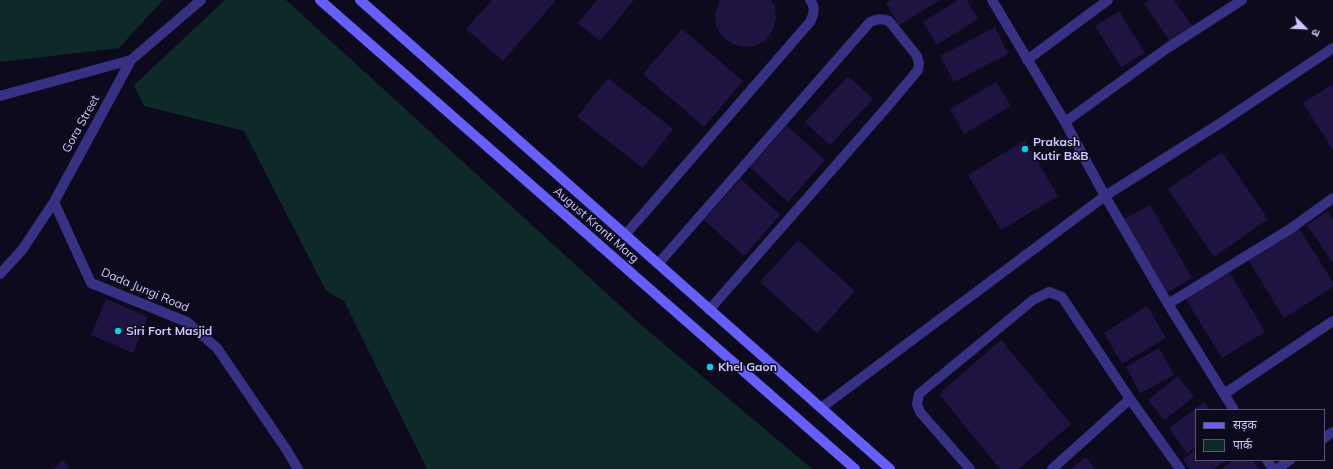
<!DOCTYPE html>
<html>
<head>
<meta charset="utf-8">
<style>
	body { margin:0 }
	#map { position:relative; width:1333px; height:469px; overflow:hidden; background:#0e0a1e; font-family:Mulish,"Noto Sans Devanagari",sans-serif }
	canvas { display:block }
	.legend { position:absolute; left:1195px; top:409px; width:130px; height:52px; box-sizing:border-box; background:#0e0a1e; border:1px solid #5b5678; margin:0; padding:5px 7px; list-style:none; font-size:12px; color:#cfc7ff }
	.legend li { display:flex; align-items:center; gap:8px; height:20px }
	.legend b { width:20px; border:1px solid #5b5678 }
	.north { position:absolute; left:1285px; top:8px; width:40px; height:40px; -webkit-text-stroke:3px #0e0a1e; paint-order:stroke; rotate:114deg; font-size:11px; font-weight:700; line-height:16px; text-align:center; color:#cfc7ff }
	.north::after { content:''; display:block; margin:auto; width:14px; height:18px; background:#cfc7ff; clip-path:polygon(50% 0,100% 100%,50% 72%,0 100%) }
</style>
</head>
<body>
<div id="map">
<canvas width="1333" height="469"></canvas>
<ul class="legend">
<li><b style="height:5px;background:#675eff"></b>सड़क</li>
<li><b style="height:11px;background:#0d2928"></b>पार्क</li>
</ul>
<div class="north">उ</div>
</div>
<script>
const g = document.querySelector('canvas').getContext('2d');
g.lineJoin = 'round';
function paint(path, color) { g.fillStyle = color; g.fill(path, 'evenodd'); }
function stroke(path, color, width, dash) { g.strokeStyle = color; g.lineWidth = width; g.lineCap = dash ? 'butt' : 'round'; g.setLineDash(dash || []); g.stroke(path); }
function label(font, color, halo, rows, align = 'center') {
  g.font = font + ' Mulish,sans-serif'; g.lineWidth = 3; g.setLineDash([]); g.textBaseline = 'middle'; g.strokeStyle = halo; g.fillStyle = color; for (const [text, x, y, turn = 0] of rows) {
    g.save(); g.translate(x, y); g.rotate((+turn || 0) * Math.PI / 180); g.textAlign = isNaN(turn) ? turn : align; if (halo) g.strokeText(text, 0, 0); g.fillText(text, 0, 0); g.restore();
  }
}
const green = new Path2D(`
	M0,0h163l-44,48 -119,14z
	M225,0h61l353,323 173,146h-385l-83,-168 -18,-10 -82,-160 -100,-25 -10,-21z`);
const building = new Path2D(`
	M492,0h64l-53,61 -37,-32z
	M597,0h37l-34,41 -22,-18z
	M720,0h51l4,6 1,12 -3,12 -7,10 -11,6 -12,1 -11,-3 -10,-8 -6,-10 -1,-12z
	M891,0h49l-41,25 -13,-22z
	M958,0h9l11,19 -41,26 -14,-23z
	M1149,0h25l18,26 -22,15 -26,-37z
	M1119,11l26,42 -24,14 -26,-41z
	M995,27l13,27 -54,28 -14,-26z
	M682,29l61,52 -39,46 -61,-53z
	M848,76l25,23 -43,46 -25,-23z
	M608,78l65,51 -30,39 -66,-51z
	M996,82l15,24 -47,28 -14,-25z
	M1333,84v66l-30,-47z
	M787,126l38,34 -37,42 -38,-35z
	M1025,140l33,56 -57,34 -33,-55z
	M1222,152l46,67 -54,38 -46,-68z
	M741,179l39,36 -36,41 -40,-36z
	M1150,205l42,73 -26,15 -42,-74z
	M1328,211l5,8v44l-26,-38z
	M1298,227l35,55v5l-49,31 -36,-58z
	M798,240l57,51 -38,42 -57,-51z
	M1228,270l37,62 -43,26 -38,-62z
	M106,299l42,18 -15,36 -42,-18z
	M1147,306l19,32 -44,26 -18,-31z
	M1001,340l70,84 -52,45h-19l-61,-75z
	M1159,348l15,27 -34,18 -14,-26z
	M1178,376l16,21 -30,23 -16,-20z
	M1204,402l6,8h-14v37l-9,6 -18,-25z
	M1196,449v11h31l-13,9h-24l-7,-10z
	M1086,457l9,12h-24z
	M63,460l7,9h-17z
	M1234,460h18l7,9h-38z`);
const lane = new Path2D(`
	M625,235l185,-213c4,-8 6,-15 0,-22
	M658,264l212,-242c7,-3 11,-4 19,-1l28,35 2,8 -1,6 -31,37 -178,203
	M970,469l-50,-57 -3,-8 2,-10 114,-94 16,-8 13,5 68,102 50,70
	M1052,469l78,-70`);
const street = new Path2D(`
	M992,0l73,122 40,74 63,108 66,106
	M1027,60l81,-60
	M0,96l131,-36
	M1065,122l101,-73 76,-49
	M54,202l37,81 96,39 30,26 69,101 12,20
	M0,274l22,-24 32,-48 77,-142 70,-60
	M1168,304l122,-75 43,-31
	M1224,394l109,-73
	M821,408l284,-212 114,-72 114,-76
	M1324,438l9,-6
	M1267,460l6,9
	M1277,469l13,-9`);
const secondary = new Path2D(`
	M320,0l535,469
	M360,0l530,469`);
const markers = [
	[1025,149,4,"#00d3f2"],
	[118,331,4,"#00d3f2"],
	[710,367,4,"#00d3f2"]
];
const streetNames = [
	["Gora Street",81,124,-61],
	["August Kranti Marg",596,225,41],
	["Dada Jungi Road",145,290,23]
];
const poiNames = [
	["Prakash",1033,142],
	["Kutir B&B",1033,156],
	["Siri Fort Masjid",126,331],
	["Khel Gaon",718,367]
];
paint(green, '#0d2928');
paint(building, '#1f1441');
stroke(lane, '#363182', 10);
stroke(street, '#363182', 10);
stroke(secondary, '#675eff', 10);
for (const [x, y, r, color] of markers) { const dot = new Path2D(); dot.arc(x, y, r, 0, 2 * Math.PI); g.fillStyle = color; g.fill(dot); stroke(dot, '#0e0a1e', 1.5); }
label('12px', '#cfc7ff', '#0e0a1e', streetNames);
label('bold 12px', '#cfc7ff', '#0e0a1e', poiNames, 'left');
</script>
</body>
</html>
